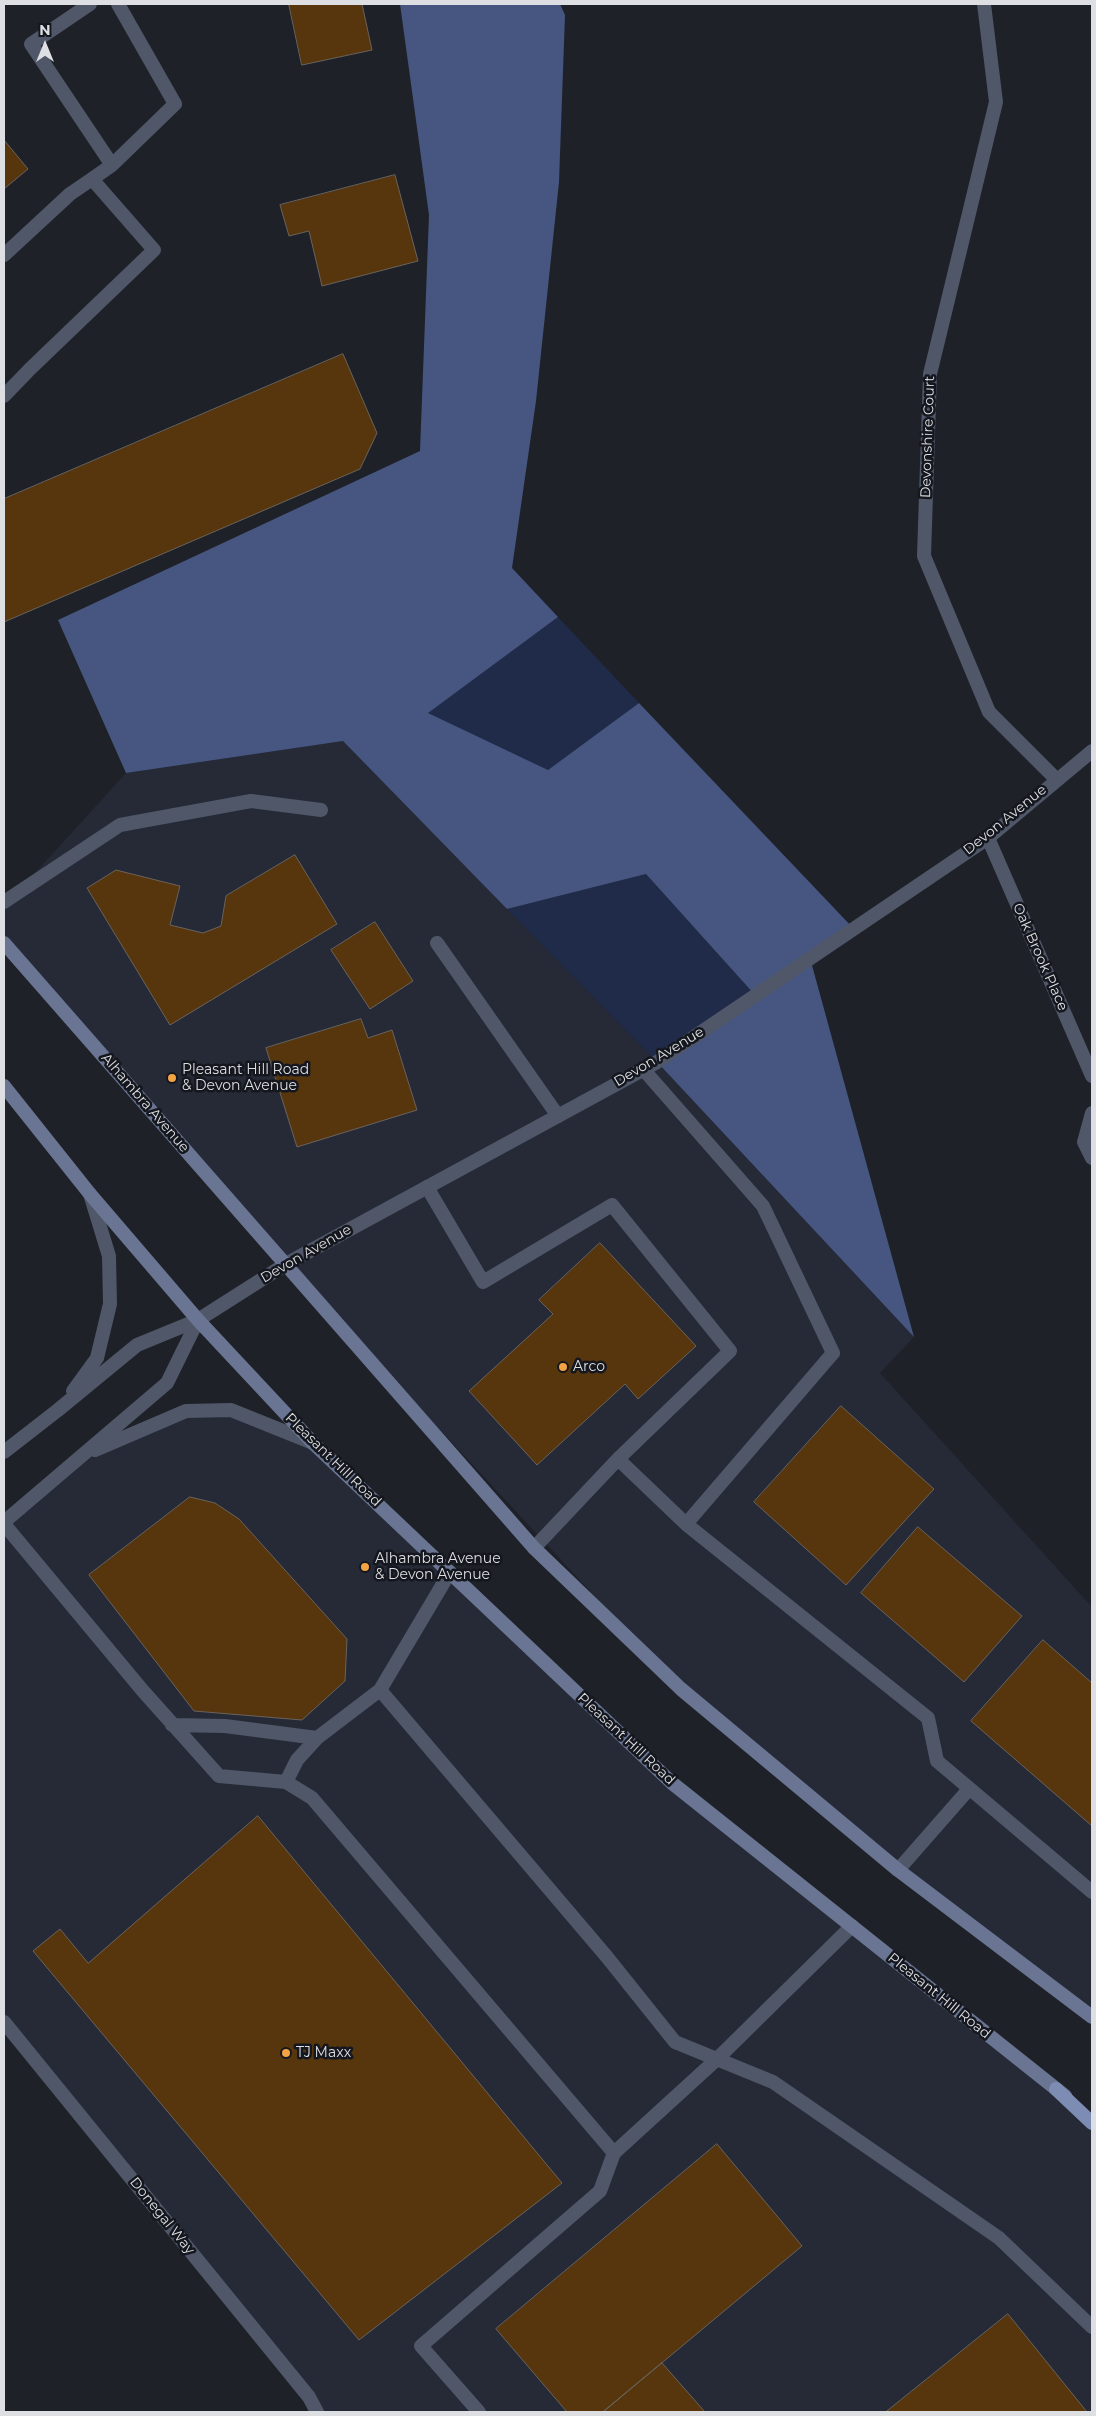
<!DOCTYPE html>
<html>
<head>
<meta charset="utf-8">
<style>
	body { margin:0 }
	#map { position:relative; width:1096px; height:2416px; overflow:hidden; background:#1e2127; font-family:Montserrat,sans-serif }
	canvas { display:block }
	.frame { position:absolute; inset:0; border:5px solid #dddfe3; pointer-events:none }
	.north { position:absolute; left:20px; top:20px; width:50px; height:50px; -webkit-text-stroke:4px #15171e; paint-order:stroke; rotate:0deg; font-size:14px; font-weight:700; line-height:20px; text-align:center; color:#dddfe3 }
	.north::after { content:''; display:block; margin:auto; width:18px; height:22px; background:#dddfe3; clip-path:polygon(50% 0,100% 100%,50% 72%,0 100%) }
</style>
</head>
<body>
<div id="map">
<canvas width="1096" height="2416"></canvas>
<div class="frame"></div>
<div class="north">N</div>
</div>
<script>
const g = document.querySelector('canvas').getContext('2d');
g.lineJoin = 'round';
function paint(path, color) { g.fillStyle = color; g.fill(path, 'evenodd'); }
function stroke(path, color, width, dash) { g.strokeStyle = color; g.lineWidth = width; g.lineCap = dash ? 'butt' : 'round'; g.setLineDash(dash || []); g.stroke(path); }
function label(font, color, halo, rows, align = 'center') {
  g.font = font + ' Montserrat,sans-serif'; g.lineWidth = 5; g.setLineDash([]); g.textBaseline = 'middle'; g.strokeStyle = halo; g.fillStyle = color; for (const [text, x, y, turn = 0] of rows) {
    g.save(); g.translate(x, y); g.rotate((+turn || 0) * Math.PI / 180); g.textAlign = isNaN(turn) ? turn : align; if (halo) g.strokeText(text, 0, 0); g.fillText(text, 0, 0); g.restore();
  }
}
const built = new Path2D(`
	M343,741l314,321 257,275 -34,36 212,234v410l-411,-328 -395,-425 -282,-321v-36l122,-134z
	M186,1411h38l89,32 359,340 420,340v289h-775l-313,-390v-500l79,-67z`);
const green = new Path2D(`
	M558,617l81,86 -91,67 -121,-57z
	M646,874l109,121 -98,67 -150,-153z`);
const forest = new Path2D(`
	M400,4h160l5,11 -6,167 -23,219 -24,167 46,49 -130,96 120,57 91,-67 215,226 -44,29 104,379 -257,-275 98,-67 -109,-121 -139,35 -164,-168 -217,32 -68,-153 362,-169 9,-236z`);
const building = new Path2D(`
	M289,4h73l10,46 -70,15z
	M4,140l24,29 -24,20z
	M395,175l23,86 -96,25 -13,-55 -20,5 -9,-31z
	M343,354l34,79 -17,36 -356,153v-123z
	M295,855l42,69 -167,101 -83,-137 29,-18 64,16 -10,39 33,8 18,-7 5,-30z
	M375,922l38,59 -43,28 -39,-59z
	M361,1019l7,19 24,-8 25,80 -120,37 -31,-99z
	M600,1243l96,103 -58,53 -13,-15 -88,81 -68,-74 84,-77 -14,-14z
	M841,1406l93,83 -88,96 -92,-83z
	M190,1497l25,6 24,16 108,120 -2,42 -43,39 -108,-9 -105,-136z
	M918,1527l104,89 -58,66 -103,-89z
	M1043,1640l49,43v143l-121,-105z
	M258,1816l304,367 -203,157 -326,-389 27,-22 28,34z
	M717,2144l85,102 -199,166h-36l-71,-83z
	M1008,2314l79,98h-201z
	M662,2363l43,49h-102z`);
const service = new Path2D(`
	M90,4l-59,40 81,121
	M92,179l20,-14 63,-61 -57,-100
	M4,255l66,-61 22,-15 62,71 -124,119 -26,27
	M4,902l116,-77 131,-24 70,9
	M437,943l121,173
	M427,1187l56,95 129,-77 118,146 -112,108 68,65 147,-171 -70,-147 -120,-137
	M4,1524l139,167 76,85 67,6 26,16 302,355 103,-94 135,-133
	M686,1524l242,194 9,43 155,131
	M534,1548l84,-89
	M380,1690l227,267 68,85 98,40 226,156 93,89
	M172,1725l53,1 92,12
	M286,1782l11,-22 20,-22 63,-48 70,-118
	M898,1870l71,-81
	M479,2412l-58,-66 179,-155 14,-38`);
const minor = new Path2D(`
	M984,4l12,98 -66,272 -6,182 65,156 67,67
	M988,838l104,238
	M1092,1113l-8,29 8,16
	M73,1391l24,-33 13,-54 -1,-48 -19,-62
	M95,1450l91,-39 45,-1 82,33
	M4,1452l54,-42 79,-65 61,-25 88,-56 371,-202 331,-224 104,-87
	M4,1522l163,-139 31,-63
	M4,2022l305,375 8,15`);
const secondary = new Path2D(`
	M4,943l530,605 147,141 217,181 194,147
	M4,1086l86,108 108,126 115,123 359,340 393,313`);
const primary = new Path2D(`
	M1056,2089l36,34`);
const markers = [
	[172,1078,5,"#f4a344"],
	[563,1367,5,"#f4a344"],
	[365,1567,5,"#f4a344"],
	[286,2053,5,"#f4a344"]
];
const streetNames = [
	["Devonshire Court",928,437,-88],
	["Devon Avenue",1005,820,-39],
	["Oak Brook Place",1040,957,66],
	["Devon Avenue",659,1057,-31],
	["Alhambra Avenue",145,1103,49],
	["Devon Avenue",306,1254,-30],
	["Pleasant Hill Road",333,1460,44],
	["Pleasant Hill Road",626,1739,43],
	["Pleasant Hill Road",939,1996,39],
	["Donegal Way",162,2216,51]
];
const poiNames = [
	["Pleasant Hill Road",182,1070],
	["& Devon Avenue",182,1086],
	["Arco",573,1367],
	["Alhambra Avenue",375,1559],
	["& Devon Avenue",375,1575],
	["TJ Maxx",296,2053]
];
paint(built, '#252a36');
paint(green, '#202b49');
paint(forest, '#465680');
paint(building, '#57360d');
stroke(building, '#6a635d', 1);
stroke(service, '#4f5769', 14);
stroke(minor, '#4f5769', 14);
stroke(secondary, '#697592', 14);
stroke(primary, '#7c8cb2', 14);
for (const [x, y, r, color] of markers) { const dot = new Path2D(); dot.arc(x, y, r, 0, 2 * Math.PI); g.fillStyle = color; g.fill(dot); stroke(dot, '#15171e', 2); }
label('14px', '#dddfe3', '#15171e', streetNames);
label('14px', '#dddfe3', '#15171e', poiNames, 'left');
</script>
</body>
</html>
